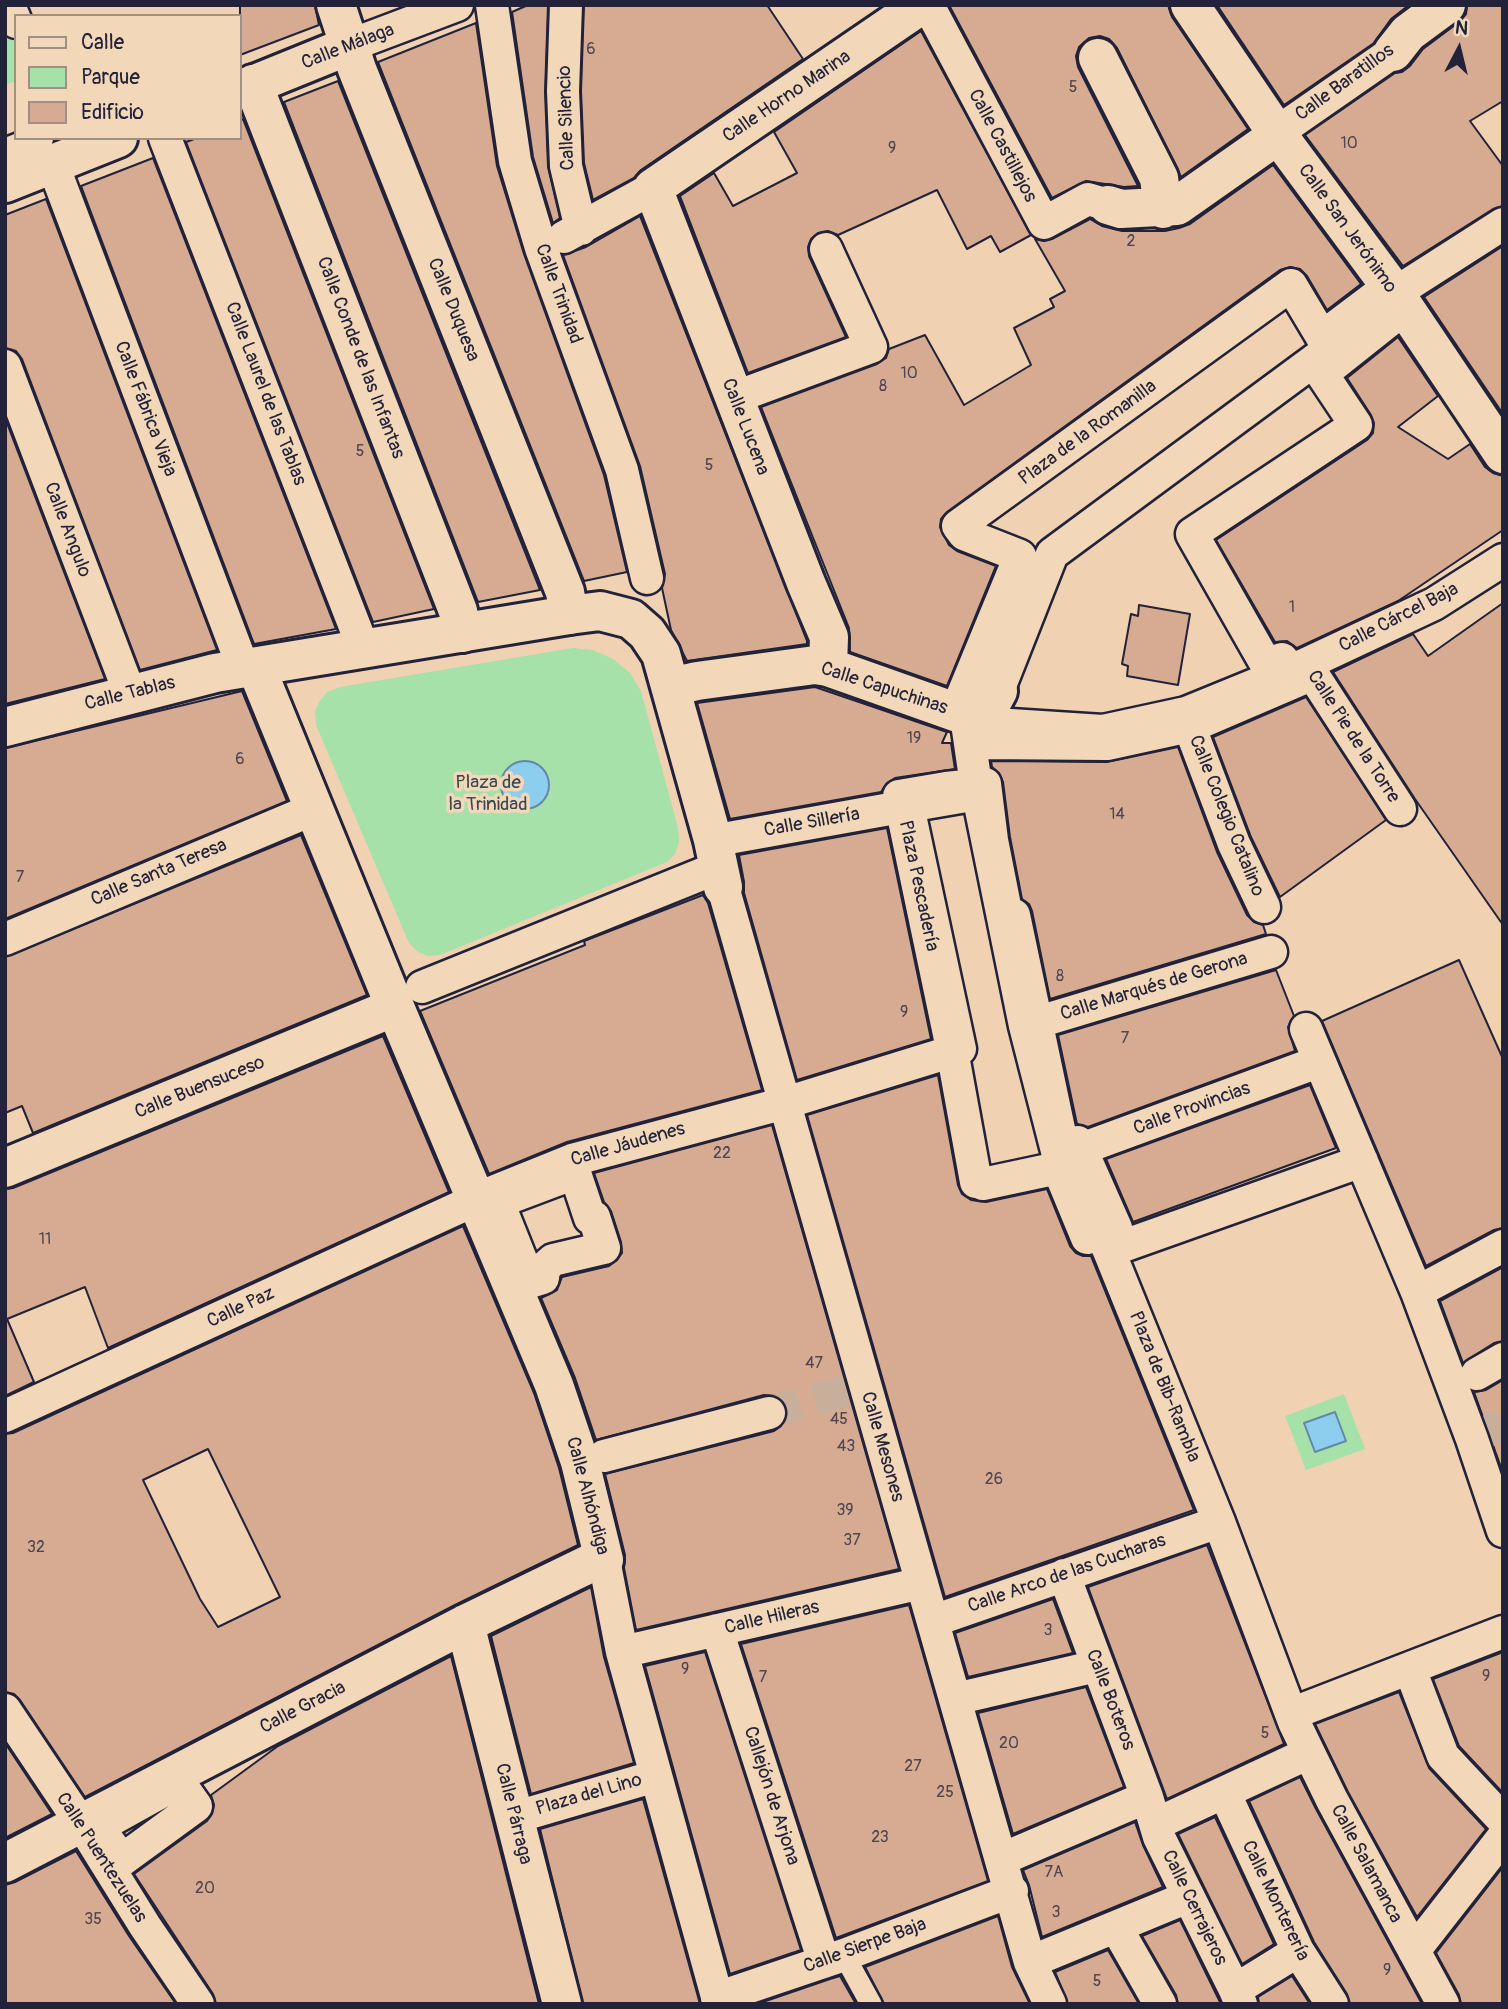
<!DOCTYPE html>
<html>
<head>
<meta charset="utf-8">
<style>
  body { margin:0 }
  #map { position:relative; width:1508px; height:2009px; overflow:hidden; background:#f0d2b3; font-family:Pangolin,sans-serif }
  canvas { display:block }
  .frame { position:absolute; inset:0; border:7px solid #22223b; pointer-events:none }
  .legend { position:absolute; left:14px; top:14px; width:228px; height:126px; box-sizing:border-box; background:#f2d8b9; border:2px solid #9f8f87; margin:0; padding:9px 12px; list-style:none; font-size:21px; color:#22223b }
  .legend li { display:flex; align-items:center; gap:14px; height:35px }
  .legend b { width:35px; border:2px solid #9f8f87 }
  .north { position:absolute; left:1424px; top:14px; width:70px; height:70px; -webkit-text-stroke:5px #f2d8b9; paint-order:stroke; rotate:7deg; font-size:19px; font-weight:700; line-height:28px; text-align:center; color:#22223b }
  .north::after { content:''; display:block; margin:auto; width:24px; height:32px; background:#22223b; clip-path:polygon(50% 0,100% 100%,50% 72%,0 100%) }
</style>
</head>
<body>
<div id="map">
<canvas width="1508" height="2009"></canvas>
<div class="frame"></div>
<ul class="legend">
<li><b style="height:9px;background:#f2d8b9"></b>Calle</li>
<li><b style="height:19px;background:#a5e1a8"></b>Parque</li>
<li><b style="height:19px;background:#d6ab91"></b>Edificio</li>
</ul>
<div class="north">N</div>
</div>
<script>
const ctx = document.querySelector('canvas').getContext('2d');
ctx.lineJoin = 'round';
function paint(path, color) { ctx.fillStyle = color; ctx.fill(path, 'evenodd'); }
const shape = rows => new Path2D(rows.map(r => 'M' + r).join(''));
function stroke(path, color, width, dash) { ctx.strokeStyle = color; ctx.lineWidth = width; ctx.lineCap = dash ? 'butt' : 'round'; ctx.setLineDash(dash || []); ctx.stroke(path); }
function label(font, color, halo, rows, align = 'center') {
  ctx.font = font + ' Pangolin,sans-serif'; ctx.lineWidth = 7; ctx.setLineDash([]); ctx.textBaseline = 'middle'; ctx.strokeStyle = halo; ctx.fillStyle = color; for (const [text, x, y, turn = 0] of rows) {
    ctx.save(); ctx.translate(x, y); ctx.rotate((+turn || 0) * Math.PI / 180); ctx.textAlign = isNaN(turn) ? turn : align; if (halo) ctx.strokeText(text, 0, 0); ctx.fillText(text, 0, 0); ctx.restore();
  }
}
const green = shape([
  [5,20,16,47,16,81,5,85],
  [573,648,593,650,613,659,630,673,641,691,678,828,679,842,675,854,667,862,440,955,428,956,418,952,409,943,316,725,315,712,319,702,327,692,340,687],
  [1344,1394,1365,1449,1306,1470,1285,1416]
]);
const water = shape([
  '501 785a24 24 0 1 1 48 0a24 24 0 1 1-48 0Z',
  [1335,1412,1346,1441,1315,1452,1304,1423,1335,1412]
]);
const building = shape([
  [240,5,315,5,319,25,240,55,240,5],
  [528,5,548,5,545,92,548,167,560,218,553,223,533,157,512,12,528,5],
  [584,5,767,5,803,59,641,170,634,178,593,200,584,163,581,91,584,5],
  [949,5,1168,5,1172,17,1248,129,1181,177,1117,48,1109,39,1100,36,1089,38,1079,47,1076,56,1078,67,1138,186,1124,187,1086,181,1052,198,949,5],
  [1217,5,1409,5,1391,19,1374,43,1284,105,1217,5],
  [1467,5,1503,5,1503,101,1470,121,1503,166,1503,206,1493,209,1403,266,1305,135,1395,73,1402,72,1410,66,1423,49,1459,22,1466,14,1467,5],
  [476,23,497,166,524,254,604,475,627,572,584,581,378,62,476,23],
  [921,31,1031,235,1000,252,991,236,967,249,937,190,838,235,828,231,818,233,811,239,808,247,809,256,846,337,748,373,680,196,714,173,733,206,797,173,774,132,921,31],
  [338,81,540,590,478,602,284,102,338,81],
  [243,119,434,609,373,622,186,142,197,138,240,138,240,121,243,119],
  [153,158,336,629,254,644,81,186,153,158],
  [1273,165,1361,284,1327,310,1307,276,1300,269,1290,267,1280,270,947,512,941,519,940,527,949,545,957,551,996,566,947,686,850,652,849,628,761,407,877,364,886,358,889,349,925,335,964,405,1031,365,1014,328,1054,307,1050,299,1065,291,1035,239,1044,241,1052,239,1090,219,1102,226,1122,231,1165,231,1179,228,1190,224,1273,165],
  [46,199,217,650,140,670,22,359,16,351,5,348,5,215,46,199],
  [640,216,807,641,807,644,687,661,671,630,662,588,665,574,640,466,563,255,586,247,640,216],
  [1503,246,1503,414,1424,297,1503,246],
  [1398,337,1438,396,1398,427,1448,459,1470,444,1485,467,1493,473,1503,476,1503,530,1398,601,1297,648,1287,641,1275,642,1216,540,1367,440,1373,433,1374,423,1371,415,1347,378,1398,337],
  [5,418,105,679,5,704,5,418],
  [1503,603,1503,925,1415,799,1333,672,1413,634,1428,656,1503,603],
  [1139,605,1190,614,1178,685,1127,676,1128,666,1122,664,1131,614,1138,616,1139,605],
  [815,687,947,732,942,743,951,743,955,769,895,778,887,783,881,792,730,819,697,703,815,687],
  [242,691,287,801,5,919,5,748,242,691],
  [1306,697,1386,820,1280,897,1251,837,1213,737,1306,697],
  [1178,747,1217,852,1247,915,1254,922,1263,925,1266,934,1050,999,1032,911,1029,904,1022,899,1010,837,1003,782,999,773,992,767,991,761,1107,762,1178,747],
  [887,828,931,1039,797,1080,744,893,744,882,739,855,887,828],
  [301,835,367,995,33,1133,22,1106,5,1113,5,957,301,835],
  [703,895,708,903,762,1090,567,1142,489,1174,420,1011,585,945,584,941,703,895],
  [1459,960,1503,1059,1503,1228,1494,1230,1426,1266,1322,1021,1459,960],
  [1276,970,1294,1016,1288,1027,1295,1051,1088,1127,1077,1124,1058,1035,1276,970],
  [383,1036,449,1192,108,1348,85,1287,7,1319,34,1382,5,1396,5,1189,13,1188,383,1036],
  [938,1075,958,1185,962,1194,971,1200,986,1202,1047,1189,1070,1246,1076,1253,1083,1256,1091,1256,1194,1510,945,1597,807,1115,938,1075],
  [1310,1085,1336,1148,1133,1222,1106,1159,1310,1085],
  [772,1125,899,1569,636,1630,624,1568,625,1555,605,1474,774,1431,781,1426,786,1419,787,1408,782,1400,775,1396,764,1395,596,1440,575,1378,541,1298,557,1290,562,1277,609,1266,617,1260,622,1253,621,1242,611,1211,604,1202,594,1173,772,1125],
  [463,1226,534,1393,559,1468,578,1545,455,1605,85,1797,20,1700,14,1694,5,1692,5,1434,13,1433,463,1226],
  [208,1449,280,1597,218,1627,200,1599,143,1480,208,1449],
  [1503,1267,1503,1341,1494,1343,1463,1363,1440,1301,1503,1267],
  [1503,1380,1503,1473,1474,1392,1486,1390,1503,1380],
  [1207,1545,1284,1744,1167,1799,1088,1587,1207,1545],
  [591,1587,604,1657,634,1763,531,1794,491,1636,591,1587],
  [1053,1599,1073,1653,968,1677,955,1633,1053,1599],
  [909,1605,988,1881,836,1938,741,1644,909,1605],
  [705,1652,801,1950,730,1974,645,1666,705,1652],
  [1503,1652,1503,1793,1459,1746,1433,1679,1503,1652],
  [451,1656,539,2004,216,2004,213,1994,134,1874,207,1821,212,1814,214,1805,211,1795,278,1746,451,1656],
  [1086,1687,1124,1787,1013,1834,978,1713,1086,1687],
  [1399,1692,1429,1768,1486,1829,1417,1917,1348,1792,1315,1724,1399,1692],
  [5,1743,52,1814,5,1838,5,1743],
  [1300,1777,1316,1809,1422,2004,1350,2004,1347,1994,1314,1942,1249,1801,1300,1777],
  [643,1799,700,2004,583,2004,540,1829,643,1799],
  [1215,1817,1274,1944,1242,1964,1178,1834,1215,1817],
  [1135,1822,1143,1845,1163,1887,1042,1937,1029,1885,1023,1870,1135,1822],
  [76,1851,129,1936,176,2004,5,2004,5,1885,15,1882,76,1851],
  [1503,1867,1503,2004,1461,2004,1459,1995,1436,1953,1503,1867],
  [998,1916,1012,1967,1030,2004,884,2004,865,1967,998,1916],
  [1180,1920,1218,1998,1221,2004,1178,2004,1176,1995,1142,1936,1180,1920],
  [1108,1950,1139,2004,1068,2004,1055,1972,1108,1950],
  [840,1976,856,2004,757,2004,830,1979,840,1976],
  [1292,1976,1310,2004,1259,2004,1258,1997,1292,1976]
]);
const pedestrianTunnel = shape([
  [769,1413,846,1391],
  [1479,1436,1503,1423]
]);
const service = shape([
  [844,1955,871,2004]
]);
const pedestrian = shape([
  [9,5,16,22],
  [492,5,515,161,541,248,622,470,647,578],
  [566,5,563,91,566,166,581,229],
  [928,5,1044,223,1088,199,1108,205],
  [351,45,457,5],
  [1278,135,1285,127,1393,52],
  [165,138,364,650],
  [5,155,30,145,37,138],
  [53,165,238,654],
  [564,237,653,188],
  [1291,285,1322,337,1383,291,1395,316,1322,374,1356,425,1192,534,1266,664,1282,659,1299,680,1194,725,1107,744,981,743,963,694,1020,556,964,534,958,526,1291,285],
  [1403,288,1503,224],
  [5,366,130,694],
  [733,398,871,347,826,249],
  [1306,664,1400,809],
  [998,691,1052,554,1335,345],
  [1189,725,1234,844,1264,907],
  [985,784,992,840,1006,911,1014,915,1063,1148,1078,1142,1116,1228,1087,1238,1058,1168,983,1184,981,1180,976,1182,950,1039,899,796,946,788,985,784],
  [723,839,901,807],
  [723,887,1030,1962,1050,2004],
  [5,939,314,809],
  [422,987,702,874],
  [1025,1026,1271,952],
  [1306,1029,1417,1292,1472,1439,1503,1531],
  [1067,1159,1081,1149,1318,1062],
  [575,1173,590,1218,594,1217,604,1248,553,1260,544,1268,543,1278,530,1282,498,1202,575,1173],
  [1109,1251,1362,1161],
  [1417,1292,1503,1246],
  [1477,1374,1503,1359],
  [5,1416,495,1191,572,1160,785,1103,960,1049,908,806,978,794],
  [604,1456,769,1413],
  [604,1560,622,1652,719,2004],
  [1064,1575,1147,1797,1159,1837,1235,1990],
  [933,1621,1219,1522],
  [717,1630,824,1962],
  [622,1652,922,1583],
  [1410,1669,1443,1756,1503,1820],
  [955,1699,1097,1666],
  [5,1710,86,1831,145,1926,198,2004],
  [1291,1714,1503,1632],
  [179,1782,196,1806,122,1860,98,1827,179,1782],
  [1225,1794,1298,1951,1332,2004],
  [523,1815,656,1776],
  [1156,1824,1309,1753],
  [1002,1859,1147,1797],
  [1116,1927,1160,2004],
  [1414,1951,1503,1837],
  [1030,1962,1188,1897],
  [717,1998,844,1955,1012,1891],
  [1241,2004,1235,1990,1298,1951],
  [1443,2004,1332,1800,1309,1753,1294,1722,1219,1522,1109,1251,1072,1165,1057,1151,1025,1026,976,785,968,730,972,715,995,724,1103,731,1186,713,1306,664,1434,604,1503,560]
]);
const minor = shape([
  [1393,52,1408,33,1446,5],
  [1098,58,1159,178,1163,209],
  [253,84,458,611,462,633],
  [1108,205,1121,209,1177,206,1278,135],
  [569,615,600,611,631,619,647,633,661,654,713,840,723,887],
  [828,667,829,637,806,583,653,188,921,5],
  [671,687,697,681,815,665,828,667,958,713,972,715,981,713,991,704,998,691]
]);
const tertiary = shape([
  [240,90,351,45],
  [5,183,118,138],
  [5,727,215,673,569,615,565,592,357,69,336,5],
  [5,1168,395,1007],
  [465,1624,562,2004],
  [5,1863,465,1624,593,1562,604,1560,580,1462,554,1385,395,1007,256,667]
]);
const secondary = shape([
  [1190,5,1278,135,1395,293,1503,454]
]);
const numberNames = [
  ["6",591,50],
  ["5",1073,88],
  ["10",1349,144],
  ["9",892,149],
  ["2",1131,242],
  ["10",909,374],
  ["8",883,387],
  ["5",360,452],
  ["5",709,466],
  ["1",1292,608],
  ["19",914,739],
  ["6",240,760],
  ["14",1117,815],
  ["7",20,878],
  ["8",1060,977],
  ["9",904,1013],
  ["7",1125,1039],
  ["22",722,1154],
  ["11",45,1240],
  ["47",814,1364],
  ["45",839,1420],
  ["43",846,1447],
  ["26",994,1480],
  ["39",845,1511],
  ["37",852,1541],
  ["32",36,1548],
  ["3",1048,1631],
  ["9",685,1670],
  ["9",1486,1677],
  ["7",763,1678],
  ["5",1265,1734],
  ["20",1009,1744],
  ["27",913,1767],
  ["25",945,1793],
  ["23",880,1838],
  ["7A",1054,1873],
  ["20",205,1889],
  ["3",1056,1913],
  ["35",93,1920],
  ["9",1387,1971],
  ["5",1097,1982]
];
const streetNames = [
  ["Calle Málaga",348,47,-21],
  ["Calle Baratillos",1345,83,-36],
  ["Calle Horno Marina",787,97,-34],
  ["Calle Silencio",567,118,-92],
  ["Calle Castillejos",1002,146,62],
  ["Calle San Jerónimo",1347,229,54],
  ["Calle Trinidad",558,294,70],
  ["Calle Duquesa",453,310,68],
  ["Calle Conde de las Infantas",360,358,69],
  ["Calle Laurel de las Tablas",265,394,69],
  ["Calle Fábrica Vieja",145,409,69],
  ["Calle Lucena",745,427,69],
  ["Plaza de la Romanilla",1088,433,-36],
  ["Calle Angulo",67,530,69],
  ["Calle Cárcel Baja",1399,618,-27],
  ["Calle Capuchinas",884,689,18],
  ["Calle Tablas",130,694,-14],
  ["Calle Pie de la Torre",1353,737,57],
  ["Calle Colegio Catalino",1226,816,68],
  ["Calle Sillería",812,823,-10],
  ["Calle Santa Teresa",159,873,-23],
  ["Plaza Pescadería",918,886,78],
  ["Calle Marqués de Gerona",1154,987,-17],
  ["Calle Buensuceso",200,1088,-22],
  ["Calle Provincias",1192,1109,-20],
  ["Calle Jáudenes",628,1145,-16],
  ["Calle Paz",241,1308,-25],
  ["Plaza de Bib-Rambla",1164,1387,68],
  ["Calle Mesones",882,1447,74],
  ["Calle Alhóndiga",587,1496,75],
  ["Calle Arco de las Cucharas",1067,1574,-19],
  ["Calle Hileras",772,1618,-13],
  ["Calle Boteros",1110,1700,69],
  ["Calle Gracia",303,1708,-27],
  ["Plaza del Lino",589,1795,-16],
  ["Callejón de Arjona",771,1796,72],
  ["Calle Párraga",513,1814,76],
  ["Calle Puentezuelas",101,1858,57],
  ["Calle Salamanca",1366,1864,62],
  ["Calle Monterería",1275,1901,64],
  ["Calle Cerrajeros",1194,1908,64],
  ["Calle Sierpe Baja",865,1946,-20]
];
const parkNames = [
  ["Plaza de",488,783],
  ["la Trinidad",488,805]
];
paint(green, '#a5e1a8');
paint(water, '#8dcdee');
stroke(water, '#6289a6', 2);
paint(building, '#d6ab91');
stroke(building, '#22223b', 2);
stroke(pedestrianTunnel, '#c7af9b', 32, [32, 16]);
stroke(service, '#22223b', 26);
stroke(pedestrian, '#22223b', 37);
stroke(minor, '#22223b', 44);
stroke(tertiary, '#22223b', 44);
stroke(secondary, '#22223b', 44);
stroke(service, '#f2d8b9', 21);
stroke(pedestrian, '#f2d8b9', 32);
stroke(minor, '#f2d8b9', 38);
stroke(tertiary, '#f2d8b9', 38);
stroke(secondary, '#f2d8b9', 38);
label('16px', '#4f4450', null, numberNames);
label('19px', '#22223b', '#f2d8b9', streetNames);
label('19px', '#3c4851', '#f2d8b9', parkNames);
</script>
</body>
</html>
